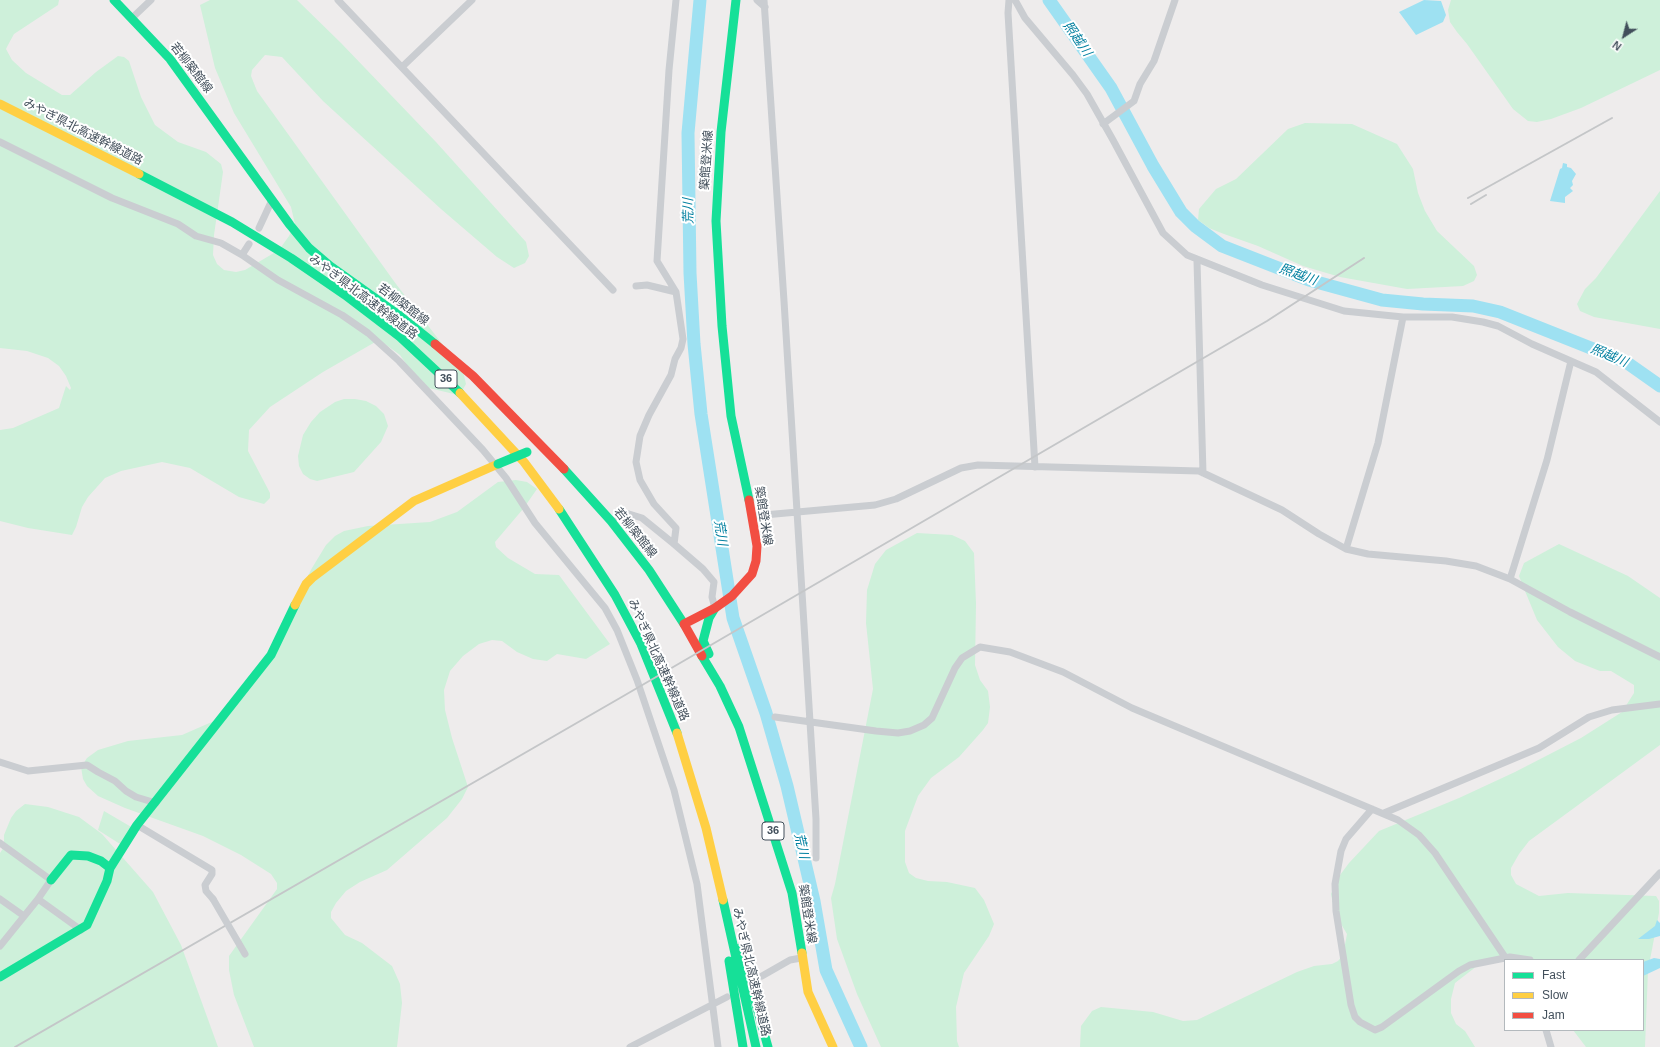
<!DOCTYPE html>
<html>
<head>
<meta charset="utf-8">
<style>
  body { margin:0 }
  #map { position:relative; width:1660px; height:1047px; overflow:hidden; background:#eeecec; font-family:Arial,sans-serif }
  canvas { display:block }
  .legend { position:absolute; left:1504px; top:959px; width:140px; height:72px; box-sizing:border-box; background:#fff; border:1px solid #b3b9bd; margin:0; padding:5px 7px; list-style:none; font-size:12px; color:#424f5b }
  .legend li { display:flex; align-items:center; gap:8px; height:20px }
  .legend b { width:20px; border:1px solid #b3b9bd }
  .north { position:absolute; left:1604px; top:16px; width:40px; height:40px; -webkit-text-stroke:3px #fff; paint-order:stroke; rotate:216deg; font-size:11px; font-weight:700; line-height:16px; text-align:center; color:#424f5b }
  .north::after { content:''; display:block; margin:auto; width:14px; height:18px; background:#424f5b; clip-path:polygon(50% 0,100% 100%,50% 72%,0 100%) }
</style>
</head>
<body>
<div id="map">
<canvas width="1660" height="1047"></canvas>
<ul class="legend">
<li><b style="height:5px;background:#16e098"></b>Fast</li>
<li><b style="height:5px;background:#ffcf43"></b>Slow</li>
<li><b style="height:5px;background:#f24e42"></b>Jam</li>
</ul>
<div class="north">N</div>
</div>
<script>
const ctx = document.querySelector('canvas').getContext('2d');
ctx.lineJoin = 'round';
function paint(path, color) { ctx.fillStyle = color; ctx.fill(path, 'evenodd'); }
const shape = rows => new Path2D(rows.map(r => 'M' + r).join(''));
function stroke(path, color, width, dash) { ctx.strokeStyle = color; ctx.lineWidth = width; ctx.lineCap = dash ? 'butt' : 'round'; ctx.setLineDash(dash || []); ctx.stroke(path); }
function label(font, color, halo, rows, align = 'center') {
  ctx.font = font + ' Arial,"Noto Sans JP",sans-serif'; ctx.lineWidth = 4; ctx.setLineDash([]); ctx.textBaseline = 'middle'; ctx.strokeStyle = halo; ctx.fillStyle = color; for (const [text, x, y, turn = 0] of rows) {
    ctx.save(); ctx.translate(x, y); ctx.rotate((+turn || 0) * Math.PI / 180); ctx.textAlign = isNaN(turn) ? turn : align; if (halo) ctx.strokeText(text, 0, 0); ctx.fillText(text, 0, 0); ctx.restore();
  }
}
const green = shape([
  [0,0,59,0,58,5,14,34,8,45,6,49,12,60,26,73,62,95,70,95,96,72,118,56,124,57,129,61,141,97,155,125,178,142,206,152,221,164,223,172,214,235,213,255,217,264,224,270,236,272,245,270,279,250,289,236,295,224,291,207,234,113,215,68,200,5,210,0,297,0,341,43,436,142,526,242,529,256,525,263,514,268,497,257,441,209,323,101,282,57,265,55,252,70,251,76,257,91,396,284,463,371,466,384,462,391,458,395,429,388,407,365,400,355,385,344,377,341,323,372,270,407,249,430,248,451,270,493,270,498,264,504,239,497,190,468,162,462,121,471,105,478,88,497,82,507,76,527,72,535,28,528,0,521,0,430,13,428,59,408,66,386,70,390,71,388,66,376,59,366,48,358,27,351,0,348],
  [1451,0,1660,0,1660,70,1581,108,1551,119,1537,122,1528,121,1513,109,1467,44,1457,32,1450,22,1448,10],
  [1305,123,1352,124,1397,144,1413,169,1418,193,1425,211,1437,231,1474,266,1477,275,1474,281,1463,286,1407,289,1340,277,1303,266,1258,246,1224,234,1209,228,1198,220,1199,209,1216,189,1236,179,1288,129],
  [1660,191,1660,329,1594,317,1580,311,1577,304,1585,289,1596,278],
  [344,399,355,399,366,401,376,406,384,414,388,426,381,442,354,472,317,481,310,479,303,474,299,466,298,456,303,435,311,422,320,412,335,402],
  [516,480,527,482,537,489,523,509,495,542,496,547,508,558,535,574,559,575,610,644,586,659,557,654,547,661,533,659,517,652,502,641,492,640,479,644,463,656,450,671,444,690,445,710,452,738,468,787,462,799,447,818,387,870,360,882,346,891,336,903,331,912,331,918,345,935,362,943,392,966,400,984,402,1003,397,1047,254,1047,234,995,229,970,229,956,277,889,277,883,271,874,241,855,203,836,125,808,98,796,87,786,83,779,81,767,87,758,98,750,128,741,182,735,214,721,254,679,312,568,326,545,335,536,344,531,368,526,430,522,457,512,498,482],
  [917,533,952,535,965,541,974,553,976,604,975,665,980,680,988,691,990,707,988,723,983,730,959,757,931,778,918,796,905,831,905,862,909,873,916,878,928,881,947,882,975,888,984,900,994,924,989,936,964,973,956,1007,957,1041,959,1047,881,1047,857,994,837,939,831,898,835,884,873,689,866,623,867,590,875,564,886,550],
  [1559,544,1628,576,1660,598,1660,745,1529,841,1519,854,1511,868,1511,875,1516,884,1539,896,1568,893,1656,896,1659,901,1659,913,1648,970,1645,1047,1586,1047,1573,1030,1643,1030,1643,960,1505,960,1477,966,1455,983,1451,999,1451,1013,1456,1024,1465,1031,1475,1047,1080,1047,1081,1026,1092,1011,1101,1007,1153,1012,1183,1021,1197,1020,1297,972,1314,966,1332,964,1338,961,1343,955,1347,934,1335,914,1331,894,1340,875,1349,863,1379,831,1459,798,1515,772,1581,738,1622,712,1634,693,1634,685,1611,671,1600,671,1575,661,1558,647,1537,620,1525,591,1519,576,1524,563],
  [25,804,48,807,79,817,102,834,153,892,181,945,218,1047,0,1047,0,853,4,847,4,835,11,818,16,811],
  [104,811,133,828,120,844,98,830]
]);
const water = shape([
  [1424,0,1441,1,1446,15,1443,22,1416,35,1399,12],
  [1563,163,1567,164,1567,167,1571,168,1576,174,1572,181,1573,185,1570,188,1573,191,1565,197,1565,203,1550,201,1560,169,1562,168],
  [1657,920,1660,923,1660,936,1649,939,1638,939,1655,926],
  [1654,958,1660,959,1660,968,1643,976,1643,962]
]);
const river = shape([
  [700,0,688,133,690,273,694,344,701,414,733,618,766,713,787,786,814,901,826,970,861,1047],
  [1049,0,1111,88,1153,166,1181,212,1195,226,1222,246,1309,280,1382,300,1423,304,1473,306,1500,312,1626,362,1660,386]
]);
const street = shape([
  [338,0,613,290],
  [757,0,765,7],
  [764,0,784,301,816,819,816,858],
  [1009,0,1008,13,1035,467],
  [1015,0,1025,18,1073,75,1087,94,1113,140,1163,233,1187,255,1262,285,1344,311,1403,317,1452,317,1483,322,1498,326,1532,344,1596,372,1660,422],
  [132,18,151,0],
  [402,67,472,0],
  [1103,124,1134,101,1140,84,1154,61,1175,0],
  [0,142,112,198,178,224,196,236,221,243,242,255,278,280,342,315,368,333,399,361,483,450,506,478,535,523,605,608,617,630,637,680,674,790,697,884,718,1047],
  [259,228,272,200],
  [242,255,249,244],
  [1197,261,1203,473],
  [636,286,647,285,676,292,657,261,669,70,676,0],
  [753,516,875,505,896,499,961,468,978,465,1199,471,1282,510,1319,534,1346,549,1368,554,1446,561,1476,566,1510,579,1570,612,1660,657],
  [611,521,624,513,629,514,642,518,674,544,703,569,714,582,712,597,715,608],
  [674,544,676,528,654,504,640,480,636,462,640,436,649,415,671,375,675,359,681,348,683,339,676,292],
  [1346,549,1378,443,1403,317],
  [1510,579,1547,460,1571,361],
  [775,717,876,731,898,733,910,731,924,725,932,718,955,668,962,658,980,647,1010,652,1063,672,1132,708,1398,820,1419,835,1435,853,1507,960],
  [0,762,28,771,87,765,98,772,115,781,126,791,136,797,156,803],
  [1372,809,1346,839,1341,851,1335,884,1336,911,1351,1005,1355,1017,1360,1022,1375,1030,1382,1027,1459,971,1470,965,1510,957,1530,960],
  [1384,813,1539,748,1589,717,1612,710,1660,704],
  [137,825,212,870,212,874,205,885,206,891,213,899],
  [0,843,51,880,38,899,0,946],
  [0,899,24,916],
  [38,899,81,930],
  [1579,960,1660,873],
  [762,976,790,960,801,958],
  [1546,1030,1551,1047],
  [630,1047,727,997]
]);
const fast = shape([
  [114,0,170,59,290,225,309,248,330,266,400,316,435,344],
  [736,0,721,132,716,221,722,326,731,416,749,500],
  [139,174,232,222,291,258,345,295,400,337,460,393],
  [564,469,611,521,649,570,684,624],
  [559,509,615,595,641,644,677,733],
  [709,654,703,641,709,618,715,608],
  [702,656,720,686,739,727,792,893,802,953],
  [51,880,71,855,88,856,101,861,110,868],
  [723,900,756,1047],
  [740,948,768,1047],
  [729,961,743,1047],
  [0,977,87,925,107,881,110,868,137,825,271,655,295,605]
]);
const slow = shape([
  [0,104,139,174],
  [460,393,524,462,559,509],
  [295,605,306,584,312,578,414,501,498,464],
  [677,733,706,828,723,900],
  [802,953,808,992,833,1047]
]);
const jam = shape([
  [435,344,473,376,564,469],
  [702,656,684,624,715,608,732,596,752,574,756,561,757,546,749,500]
]);
const rail = shape([
  [1468,198,1612,118],
  [1471,204,1486,195],
  [15,1047,620,698,1267,321,1364,258]
]);
const streetBridge = shape([
  [213,899,245,954]
]);
const fastBridge = shape([
  [498,464,527,452]
]);
const shields = [
  [446,379,22],
  [773,831,22]
];
const shieldNames = [
  ["36",446,379],
  ["36",773,831]
];
const streetNames = [
  ["若柳築館線",191,68,52],
  ["みやぎ県北高速幹線道路",83,132,27],
  ["築館登米線",707,160,-86],
  ["みやぎ県北高速幹線道路",363,297,37],
  ["若柳築館線",403,305,37],
  ["築館登米線",763,516,81],
  ["若柳築館線",635,533,51],
  ["みやぎ県北高速幹線道路",658,660,66],
  ["築館登米線",807,914,81],
  ["みやぎ県北高速幹線道路",751,972,77]
];
const waterNames = [
  ["照越川",1077,39,55],
  ["荒川",689,211,-91],
  ["照越川",1298,275,20],
  ["照越川",1609,356,23],
  ["荒川",720,533,81],
  ["荒川",801,846,77]
];
paint(green, '#cef0da');
paint(water, '#9ee1f2');
stroke(river, '#9ee1f2', 13);
stroke(street, '#cacdd1', 7);
stroke(fast, '#16e098', 9);
stroke(slow, '#ffcf43', 9);
stroke(jam, '#f24e42', 9);
stroke(rail, '#c4c6c8', 2);
stroke(streetBridge, '#cacdd1', 7);
stroke(fastBridge, '#16e098', 9);
for (const [x, y, w] of shields) { const box = new Path2D(); box.roundRect(x - w / 2, y - 9, w, 18, 3); ctx.fillStyle = '#fff'; ctx.fill(box); stroke(box, '#424f5b', 1); }
label('bold 11px', '#424f5b', null, shieldNames);
label('12px', '#424f5b', '#fff', streetNames);
label('italic 13px', '#0280a0', '#fff', waterNames);
</script>
</body>
</html>
